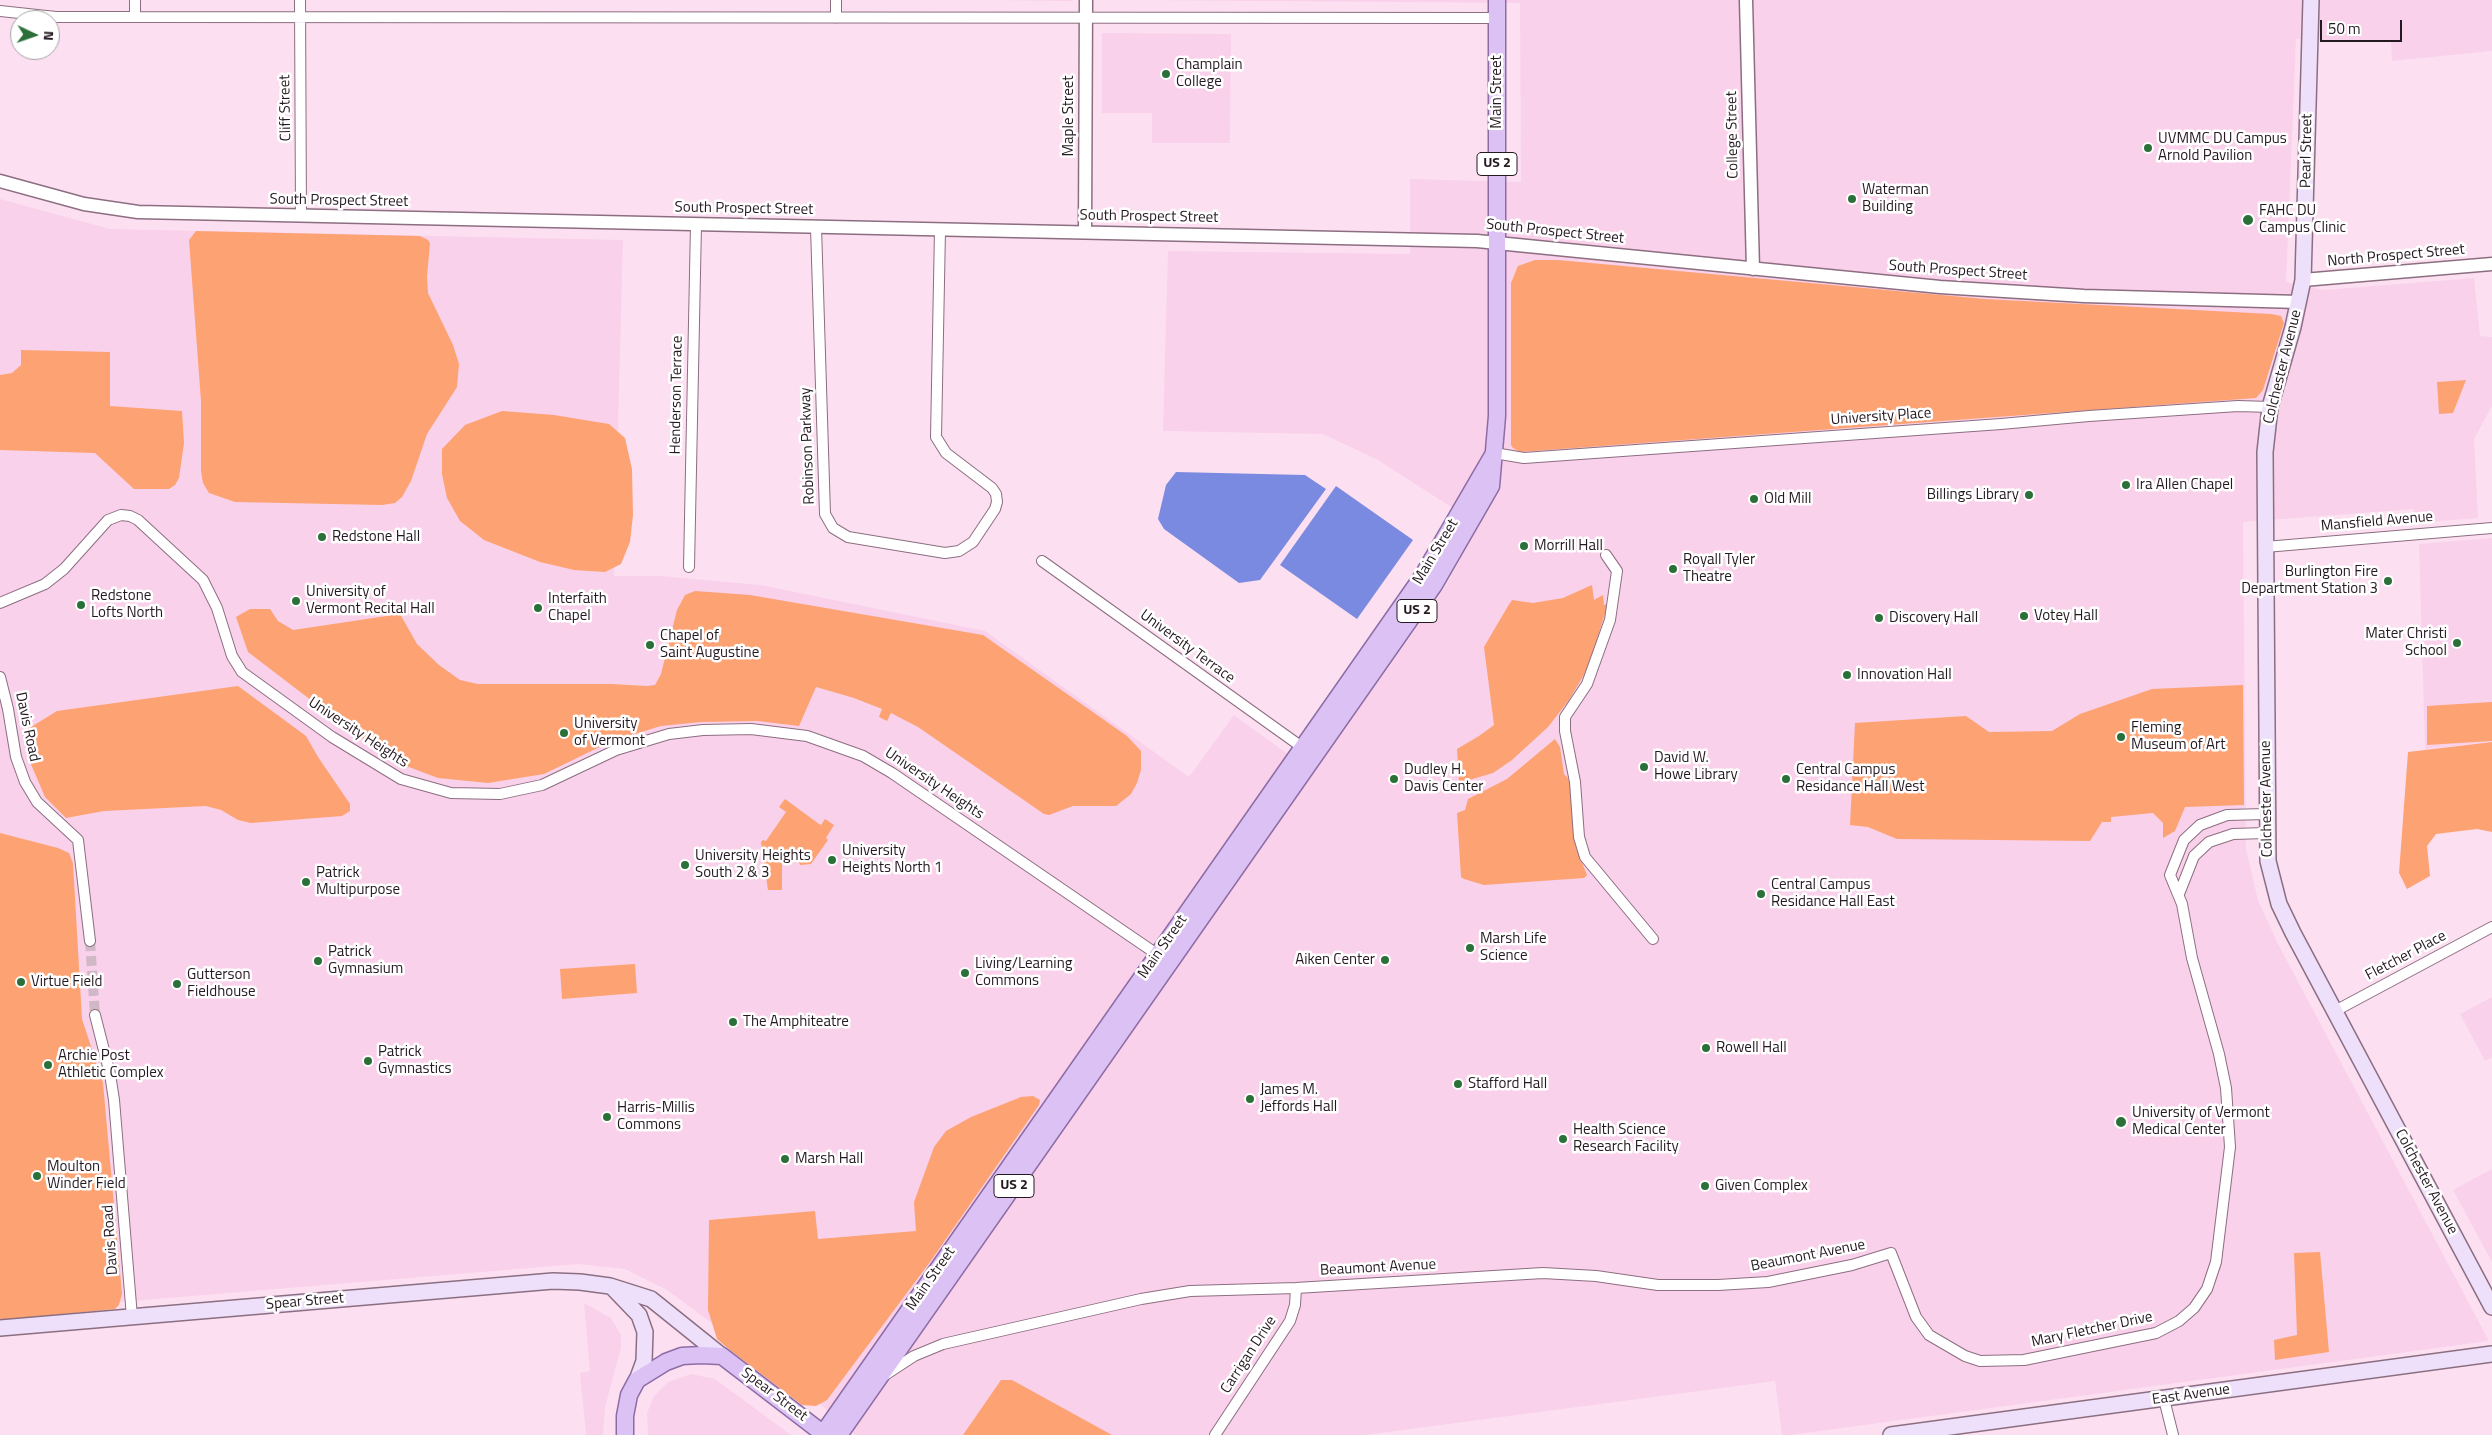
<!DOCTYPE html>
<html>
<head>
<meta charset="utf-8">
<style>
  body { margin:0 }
  #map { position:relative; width:2492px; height:1435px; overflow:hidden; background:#fce0f1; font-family:"Titillium Web",sans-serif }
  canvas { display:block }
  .north { position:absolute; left:10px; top:10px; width:50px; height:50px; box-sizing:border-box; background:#fff; border:1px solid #a8a3a6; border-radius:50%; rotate:93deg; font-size:14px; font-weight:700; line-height:20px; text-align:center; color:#251921 }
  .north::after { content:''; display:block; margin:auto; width:18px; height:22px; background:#2b6f39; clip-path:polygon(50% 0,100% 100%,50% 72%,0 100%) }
  .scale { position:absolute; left:2320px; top:20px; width:82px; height:22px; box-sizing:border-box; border:2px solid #251921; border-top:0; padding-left:6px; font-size:15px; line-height:18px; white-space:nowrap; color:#251921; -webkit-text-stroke:4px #fff; paint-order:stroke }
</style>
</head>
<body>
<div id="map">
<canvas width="2492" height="1435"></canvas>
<div class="north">N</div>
<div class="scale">50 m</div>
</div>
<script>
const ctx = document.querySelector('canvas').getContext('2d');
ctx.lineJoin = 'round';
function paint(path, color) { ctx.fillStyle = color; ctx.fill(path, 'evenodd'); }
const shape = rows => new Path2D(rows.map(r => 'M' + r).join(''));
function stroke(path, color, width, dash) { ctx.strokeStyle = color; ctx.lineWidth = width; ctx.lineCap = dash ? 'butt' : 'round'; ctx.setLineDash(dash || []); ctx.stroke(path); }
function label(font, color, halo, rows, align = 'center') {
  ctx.font = font + ' "Titillium Web",sans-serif'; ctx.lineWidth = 5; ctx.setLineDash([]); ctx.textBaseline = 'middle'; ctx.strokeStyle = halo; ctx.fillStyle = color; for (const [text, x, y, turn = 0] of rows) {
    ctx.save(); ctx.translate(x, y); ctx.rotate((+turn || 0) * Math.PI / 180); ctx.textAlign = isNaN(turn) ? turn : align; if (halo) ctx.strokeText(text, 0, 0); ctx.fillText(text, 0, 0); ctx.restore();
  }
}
const built = shape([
  [843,0,1073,0,1073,1,990,0],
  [1143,0,2492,0,2492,51,2392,61,2391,42,2296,39,2286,282,2324,290,2474,278,2480,336,2492,337,2492,406,2474,439,2478,518,2414,523,2414,509,2243,522,2246,849,2258,900,2278,944,2489,1341,1790,1435,1782,1435,1775,1381,1365,1435,855,1435,812,1397,667,1290,625,1269,578,1264,0,1312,0,199,110,229,623,240,614,576,661,576,761,585,985,631,1189,777,1234,715,1314,773,1445,587,1479,525,1378,460,1323,434,1163,431,1168,251,1410,254,1410,179,1521,182,1520,3],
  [1102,33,1231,34,1230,143,1152,143,1152,113,1102,113],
  [2492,538,2492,742,2425,749,2419,544],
  [2492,997,2492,1057,2485,1061,2460,1014],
  [2492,1169,2492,1262,2453,1190],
  [584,1303,611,1318,621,1335,621,1348,605,1407,603,1435,586,1435,580,1373,590,1371],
  [691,1374,715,1379,791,1435,648,1435,647,1413,654,1396,668,1382]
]);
const green = shape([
  [196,231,420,236,428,240,430,243,427,277,428,293,453,345,459,364,457,387,427,434,411,481,402,497,395,503,382,505,235,502,209,493,203,483,201,471,201,401,189,240],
  [1535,260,1558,260,1985,299,2271,314,2281,316,2284,323,2263,390,2256,398,1520,452,1513,448,1511,445,1511,283,1518,266],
  [21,350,110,352,110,406,182,411,184,443,179,478,175,485,169,489,134,489,95,453,0,450,0,375,12,373,21,365],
  [2466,380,2453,413,2439,414,2437,382],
  [502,411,554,415,609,424,625,438,632,469,633,515,630,542,621,564,605,572,574,570,540,562,484,540,460,521,447,498,442,474,442,449,465,425],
  [1592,585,1594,600,1603,595,1604,605,1608,604,1588,668,1569,700,1548,727,1512,760,1493,773,1459,783,1457,749,1479,736,1494,725,1484,647,1508,606,1512,600,1533,603,1563,598],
  [695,591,750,595,983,635,1127,736,1141,751,1141,770,1137,783,1131,794,1116,806,1073,806,1049,815,1044,814,918,727,891,713,887,721,879,717,882,709,854,698,816,687,799,726,757,721,701,722,661,726,612,741,544,774,488,783,438,778,401,764,354,733,248,652,236,617,250,609,270,609,278,621,293,630,400,614,417,644,439,665,460,680,478,684,611,684,647,686,655,685,661,674,677,610,685,595],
  [2243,685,2244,805,2185,807,2175,831,2163,838,2163,823,2153,813,2111,817,2111,822,2102,822,2090,841,1897,839,1868,827,1850,825,1855,723,1966,716,1989,732,2052,731,2080,714,2152,689],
  [238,686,306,736,318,757,350,804,350,811,342,816,251,823,238,820,221,810,206,806,104,811,66,818,45,797,27,755,23,735,26,730,57,711],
  [2492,702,2492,741,2427,745,2427,706],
  [1555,739,1560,747,1564,774,1568,778,1571,791,1576,848,1587,875,1584,878,1484,885,1464,879,1461,877,1457,813,1465,810,1468,799,1507,779],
  [2492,742,2492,832,2477,829,2436,834,2427,846,2430,876,2407,889,2399,873,2408,752],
  [785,799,819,824,821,825,825,819,834,825,826,838,828,840,811,864,800,865,799,862,794,863,794,857,787,857,786,861,782,862,782,890,768,890,761,842,763,840,766,841,786,812,779,807],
  [0,833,58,848,69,853,73,863,82,1019,103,1083,122,1294,119,1305,115,1309,0,1320],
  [635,964,637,993,562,999,560,969],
  [1033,1096,1040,1100,1039,1105,930,1262,827,1400,816,1406,802,1405,731,1351,717,1339,708,1310,709,1220,815,1211,818,1239,916,1231,914,1202,934,1147,946,1131,971,1117,1021,1097],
  [2320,1252,2329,1352,2275,1360,2274,1340,2297,1335,2294,1253],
  [1001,1380,1012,1380,1112,1435,963,1435]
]);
const water = shape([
  [1176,472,1305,475,1326,489,1260,580,1239,583,1164,529,1158,519,1166,485],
  [1336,486,1413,540,1357,619,1280,565]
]);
const minorTunnel = shape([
  [90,941,95,1015]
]);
const minor = shape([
  [300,0,301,216],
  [0,11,56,17,135,17,1497,18],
  [135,17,135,0],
  [836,18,836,0],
  [816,227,825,514,833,528,848,537,945,553,959,551,973,542,995,509,997,502,996,494,992,488,946,453,936,437,940,230],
  [1494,453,1524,458,2001,424,2089,416,2238,406,2270,407],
  [2265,547,2492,528],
  [1606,555,1617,571,1610,620,1587,684,1565,717,1565,731,1575,782,1579,837,1585,857,1653,939],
  [1042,561,1306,750],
  [689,567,696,224],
  [0,603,45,584,64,569,108,520,121,515,130,516,138,520,203,580,217,608,232,656,242,672,332,737,401,779,451,793,500,794,542,785,616,750,669,734,703,730,751,729,807,736,863,756,892,773,1161,957],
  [0,677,8,709,16,757,25,782,37,802,78,840,90,941],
  [2179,894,2194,856,2209,842,2233,834,2266,833],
  [2335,1011,2492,927],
  [95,1015,110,1074,114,1100,132,1317],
  [885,1375,914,1356,943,1344,1141,1299,1190,1291,1296,1288,1543,1273,1596,1276,1658,1285,1718,1285,1768,1282,1852,1265,1891,1253,1916,1317,1929,1335,1965,1356,1980,1361,2024,1360,2156,1333,2179,1321,2194,1308,2207,1289,2216,1262,2230,1147,2226,1088,2219,1054,2192,958,2182,904,2170,875,2184,840,2200,825,2227,815,2266,814],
  [2164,1399,2173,1435],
  [1215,1435,1290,1321,1295,1305,1296,1288]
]);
const tertiary = shape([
  [1746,0,1753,269],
  [0,181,84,204,138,212,1477,241,1940,287,2084,296,2299,302],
  [1085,232,1086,0],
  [2303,280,2492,264]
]);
const secondary = shape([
  [2311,0,2303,280,2293,327,2270,407,2265,452,2268,861,2279,904,2293,933,2492,1307],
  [613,1288,639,1315,645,1332,644,1361,637,1380],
  [0,1328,553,1281,580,1282,610,1286,651,1299,722,1356],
  [1891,1435,2492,1354]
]);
const primary = shape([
  [625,1435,625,1416,629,1395,637,1380,666,1362,682,1356,701,1355,722,1356,825,1435],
  [822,1435,1422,577,1493,455],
  [839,1435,1434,585,1491,486,1497,416,1497,0]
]);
const markers = [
  [1166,74,5,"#2b6f39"],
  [2148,148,5,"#2b6f39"],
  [1852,199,5,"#2b6f39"],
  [2248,220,6,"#2b6f39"],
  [2126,485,5,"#2b6f39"],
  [2029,495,5,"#2b6f39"],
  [1754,499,5,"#2b6f39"],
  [322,537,5,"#2b6f39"],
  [1524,546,5,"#2b6f39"],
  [1673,569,5,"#2b6f39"],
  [2388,581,5,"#2b6f39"],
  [296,601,5,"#2b6f39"],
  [81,605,5,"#2b6f39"],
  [538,608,5,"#2b6f39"],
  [2024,616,5,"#2b6f39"],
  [1879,618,5,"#2b6f39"],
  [2457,643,5,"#2b6f39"],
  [650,645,5,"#2b6f39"],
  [1847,675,5,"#2b6f39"],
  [564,733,5,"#2b6f39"],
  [2121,737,5,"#2b6f39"],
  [1644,767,5,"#2b6f39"],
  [1394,779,5,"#2b6f39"],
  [1786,779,5,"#2b6f39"],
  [832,860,5,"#2b6f39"],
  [685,865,5,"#2b6f39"],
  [306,882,5,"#2b6f39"],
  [1761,894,5,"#2b6f39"],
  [1470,948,5,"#2b6f39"],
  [1385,960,5,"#2b6f39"],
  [318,961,5,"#2b6f39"],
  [965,973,5,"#2b6f39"],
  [21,982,5,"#2b6f39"],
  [177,984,5,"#2b6f39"],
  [733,1022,5,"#2b6f39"],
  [1706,1048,5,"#2b6f39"],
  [368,1061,5,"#2b6f39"],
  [48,1065,5,"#2b6f39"],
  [1458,1084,5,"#2b6f39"],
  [1250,1099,5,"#2b6f39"],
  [607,1117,5,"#2b6f39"],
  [2121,1122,6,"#2b6f39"],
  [1563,1139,5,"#2b6f39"],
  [785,1159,5,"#2b6f39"],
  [37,1176,5,"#2b6f39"],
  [1705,1186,5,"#2b6f39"]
];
const shields = [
  [1497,164,40],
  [1417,611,40],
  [1014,1186,40]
];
const shieldNames = [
  ["US 2",1497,164],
  ["US 2",1417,611],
  ["US 2",1014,1186]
];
const poiNames = [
  ["Champlain",1176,65],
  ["College",1176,82],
  ["UVMMC DU Campus",2158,139],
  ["Arnold Pavilion",2158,156],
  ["Waterman",1862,190],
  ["Building",1862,207],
  ["FAHC DU",2259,211],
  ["Campus Clinic",2259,228],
  ["Ira Allen Chapel",2136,485],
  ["Billings Library",2019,495,"right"],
  ["Old Mill",1764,499],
  ["Redstone Hall",332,537],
  ["Morrill Hall",1534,546],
  ["Royall Tyler",1683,560],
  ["Theatre",1683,577],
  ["Burlington Fire",2378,572,"right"],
  ["Department Station 3",2378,589,"right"],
  ["University of",306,592],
  ["Vermont Recital Hall",306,609],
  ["Redstone",91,596],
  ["Lofts North",91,613],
  ["Interfaith",548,599],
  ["Chapel",548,616],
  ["Votey Hall",2034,616],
  ["Discovery Hall",1889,618],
  ["Mater Christi",2447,634,"right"],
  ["School",2447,651,"right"],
  ["Chapel of",660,636],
  ["Saint Augustine",660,653],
  ["Innovation Hall",1857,675],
  ["University",574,724],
  ["of Vermont",574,741],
  ["Fleming",2131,728],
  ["Museum of Art",2131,745],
  ["David W.",1654,758],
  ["Howe Library",1654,775],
  ["Dudley H.",1404,770],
  ["Davis Center",1404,787],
  ["Central Campus",1796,770],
  ["Residance Hall West",1796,787],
  ["University",842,851],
  ["Heights North 1",842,868],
  ["University Heights",695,856],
  ["South 2 & 3",695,873],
  ["Patrick",316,873],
  ["Multipurpose",316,890],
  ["Central Campus",1771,885],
  ["Residance Hall East",1771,902],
  ["Marsh Life",1480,939],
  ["Science",1480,956],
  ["Patrick",328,952],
  ["Gymnasium",328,969],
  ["Aiken Center",1375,960,"right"],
  ["Living/Learning",975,964],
  ["Commons",975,981],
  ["Gutterson",187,975],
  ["Fieldhouse",187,992],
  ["Virtue Field",31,982],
  ["The Amphiteatre",743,1022],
  ["Rowell Hall",1716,1048],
  ["Patrick",378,1052],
  ["Gymnastics",378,1069],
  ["Archie Post",58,1056],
  ["Athletic Complex",58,1073],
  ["Stafford Hall",1468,1084],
  ["James M.",1260,1090],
  ["Jeffords Hall",1260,1107],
  ["Harris-Millis",617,1108],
  ["Commons",617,1125],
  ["University of Vermont",2132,1113],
  ["Medical Center",2132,1130],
  ["Health Science",1573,1130],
  ["Research Facility",1573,1147],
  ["Marsh Hall",795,1159],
  ["Moulton",47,1167],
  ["Winder Field",47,1184],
  ["Given Complex",1715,1186]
];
const streetNames = [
  ["Main Street",1497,92,-90],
  ["Cliff Street",286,108,-91],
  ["Maple Street",1069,116,-90],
  ["College Street",1733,135,-91],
  ["Pearl Street",2307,151,-89],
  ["South Prospect Street",339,201,1],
  ["South Prospect Street",744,209,1],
  ["South Prospect Street",1149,217,1],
  ["South Prospect Street",1555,232,6],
  ["North Prospect Street",2396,256,-5],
  ["South Prospect Street",1958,271,4],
  ["Colchester Avenue",2283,367,-76],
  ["Henderson Terrace",677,395,-89],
  ["University Place",1881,417,-4],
  ["Robinson Parkway",808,446,-92],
  ["Mansfield Avenue",2377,522,-5],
  ["Main Street",1436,552,-59],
  ["University Terrace",1187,647,36],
  ["Davis Road",27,727,78],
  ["University Heights",358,733,33],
  ["University Heights",934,784,34],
  ["Colchester Avenue",2267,799,-91],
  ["Main Street",1163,947,-55],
  ["Fletcher Place",2406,956,-28],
  ["Colchester Avenue",2426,1182,62],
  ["Davis Road",111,1240,-94],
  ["Beaumont Avenue",1808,1256,-11],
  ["Beaumont Avenue",1378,1268,-3],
  ["Main Street",931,1279,-55],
  ["Spear Street",305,1302,-5],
  ["Mary Fletcher Drive",2092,1330,-12],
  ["Carrigan Drive",1249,1355,-57],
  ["Spear Street",774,1395,37],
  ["East Avenue",2191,1395,-8]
];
paint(built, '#fad1ea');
paint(green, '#fda273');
paint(water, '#7a8ae0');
stroke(minorTunnel, '#d1b8c7', 10, [10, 5]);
stroke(minor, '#8c6e81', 12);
stroke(tertiary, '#8c6e81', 15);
stroke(secondary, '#8c6e81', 18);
stroke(primary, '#8d6ca6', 19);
stroke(minor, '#fff', 10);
stroke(tertiary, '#fff', 12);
stroke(secondary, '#eee0fa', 15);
stroke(primary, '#dcc2f4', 16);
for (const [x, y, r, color] of markers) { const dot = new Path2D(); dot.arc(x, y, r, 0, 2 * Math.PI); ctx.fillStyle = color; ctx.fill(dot); stroke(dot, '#fff', 2); }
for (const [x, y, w] of shields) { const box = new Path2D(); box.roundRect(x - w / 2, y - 11.5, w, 23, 4); ctx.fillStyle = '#fff'; ctx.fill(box); stroke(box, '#251921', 1); }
label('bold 14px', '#251921', null, shieldNames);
label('15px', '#251921', '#fff', poiNames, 'left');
label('15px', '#251921', '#fff', streetNames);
</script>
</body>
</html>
